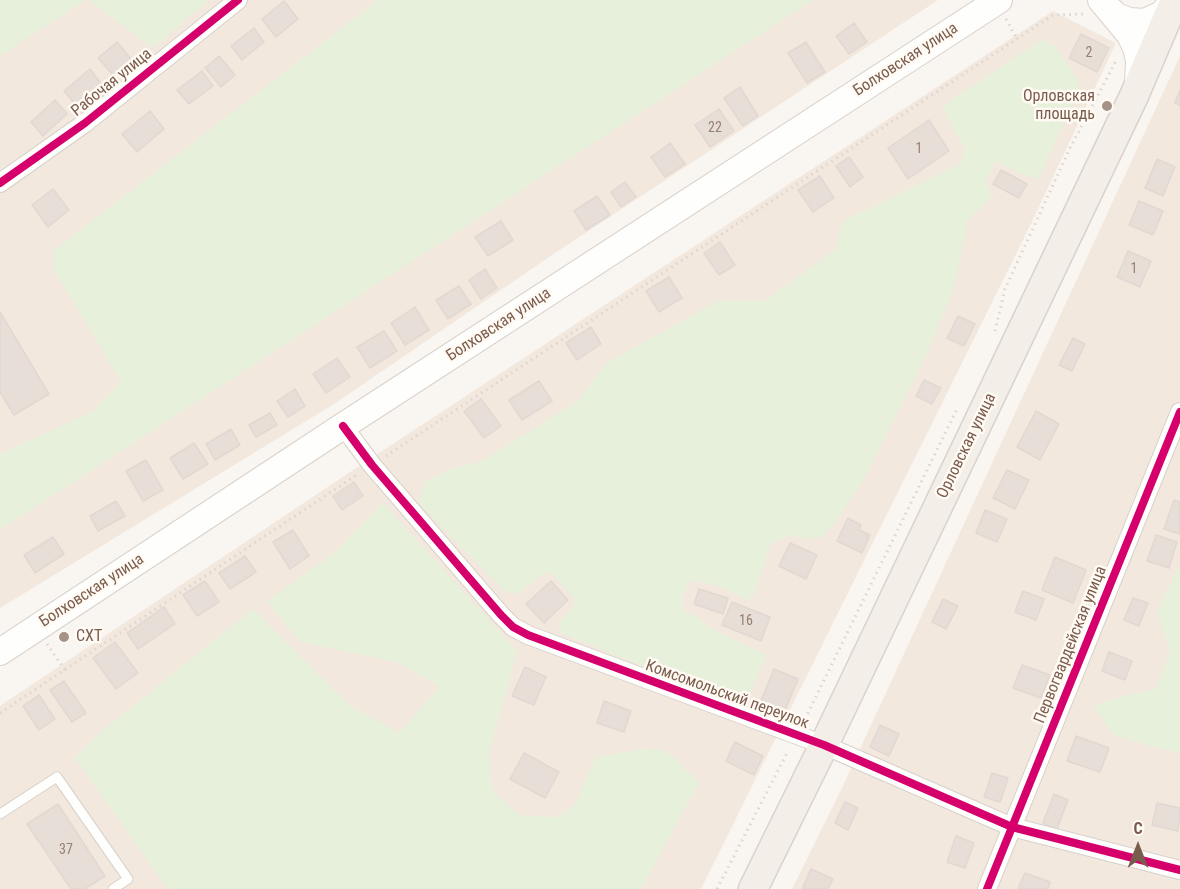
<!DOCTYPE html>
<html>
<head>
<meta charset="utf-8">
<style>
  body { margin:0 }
  #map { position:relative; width:1180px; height:889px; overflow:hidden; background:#f9f5f0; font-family:"Roboto Condensed",sans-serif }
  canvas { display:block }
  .north { position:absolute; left:1108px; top:817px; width:60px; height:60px; -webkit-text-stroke:4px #fffaf3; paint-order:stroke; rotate:0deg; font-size:16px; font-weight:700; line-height:24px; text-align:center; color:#7a5c4d }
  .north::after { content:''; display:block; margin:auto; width:21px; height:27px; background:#7a5c4d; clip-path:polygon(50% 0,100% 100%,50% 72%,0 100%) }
</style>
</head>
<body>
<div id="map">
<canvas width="1180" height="889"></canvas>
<div class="north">С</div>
</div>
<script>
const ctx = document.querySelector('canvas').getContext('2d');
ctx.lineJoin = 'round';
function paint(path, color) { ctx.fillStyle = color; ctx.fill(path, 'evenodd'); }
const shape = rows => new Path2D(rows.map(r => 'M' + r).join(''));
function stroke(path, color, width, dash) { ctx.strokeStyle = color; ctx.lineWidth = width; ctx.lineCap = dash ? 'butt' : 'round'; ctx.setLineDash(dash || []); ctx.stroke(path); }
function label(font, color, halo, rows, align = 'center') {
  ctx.font = font + ' "Roboto Condensed",sans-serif'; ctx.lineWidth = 5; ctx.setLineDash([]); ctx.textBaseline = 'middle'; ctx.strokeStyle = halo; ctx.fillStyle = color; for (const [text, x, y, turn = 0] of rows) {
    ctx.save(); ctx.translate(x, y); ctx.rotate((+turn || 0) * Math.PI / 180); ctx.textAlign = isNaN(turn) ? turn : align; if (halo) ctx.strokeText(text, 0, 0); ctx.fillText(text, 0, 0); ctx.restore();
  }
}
const residential = shape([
  [0,0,938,0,555,253,334,404,0,608],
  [1053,11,1116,43,1030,226,701,889,0,889,0,706,350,472],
  [1180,56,1180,889,792,889,841,790]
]);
const green = shape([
  [0,0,85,0,0,56],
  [89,0,209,0,153,48],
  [378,0,813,0,0,530,0,454,92,412,121,382,54,269,53,251],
  [1041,40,1055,46,1076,77,1079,89,1038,180,995,162,985,182,992,197,968,220,953,291,927,353,864,479,832,527,821,537,806,539,793,535,771,543,754,594,748,600,719,586,690,580,683,596,683,611,694,615,712,629,766,655,745,707,561,633,559,622,573,609,574,598,550,571,538,577,518,594,503,590,418,502,426,481,456,467,481,462,578,401,607,363,718,301,765,301,835,250,843,221,960,164,966,150,953,129,943,106],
  [383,503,517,651,489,753,492,791,519,815,558,817,574,806,596,757,642,749,667,751,699,783,641,889,168,889,75,758,101,732,253,609,349,705,399,733,440,686,396,662,300,642,267,601,333,554],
  [1180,564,1180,753,1136,742,1113,734,1094,706,1122,696,1155,689,1170,653,1157,611]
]);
const building = shape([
  [284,1,298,19,276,37,262,19,284,1],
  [854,23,867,42,849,54,836,36,854,23],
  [254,28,264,42,242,60,231,46,254,28],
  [1081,34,1109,48,1097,72,1069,58,1081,34],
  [117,42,132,60,114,76,98,58,117,42],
  [806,42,825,72,807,83,788,53,806,42],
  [219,56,235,75,221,87,205,68,219,56],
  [90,69,103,86,77,107,64,91,90,69],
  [202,71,213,86,189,104,177,90,202,71],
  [740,87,758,116,743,126,724,98,740,87],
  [1180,90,1180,105,1175,103,1180,90],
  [55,100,67,114,43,136,31,122,55,100],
  [719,109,734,131,710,147,695,125,719,109],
  [150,111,164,129,137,152,122,134,150,111],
  [929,120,949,151,908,179,888,148,929,120],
  [670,143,685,164,665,177,651,157,670,143],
  [849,157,863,177,850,187,836,166,849,157],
  [1157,159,1175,167,1163,196,1145,188,1157,159],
  [1001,170,1027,184,1019,198,993,184,1001,170],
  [820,176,834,198,813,212,798,190,820,176],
  [625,182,636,197,621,207,611,192,625,182],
  [53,189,69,210,48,227,32,205,53,189],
  [597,196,610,215,586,230,574,211,597,196],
  [1139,201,1163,211,1153,235,1129,225,1139,201],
  [501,221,513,240,488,256,475,237,501,221],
  [720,242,735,265,719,275,704,253,720,242],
  [1128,251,1151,261,1140,287,1117,277,1128,251],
  [485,269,497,288,481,299,469,280,485,269],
  [669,277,682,298,659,312,646,291,669,277],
  [459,286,471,304,448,319,436,300,459,286],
  [415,307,429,330,405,345,391,323,415,307],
  [0,312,49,394,14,415,0,392,0,312],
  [958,316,975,324,964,346,947,338,958,316],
  [591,327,601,344,577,360,566,343,591,327],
  [384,331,397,351,370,368,357,347,384,331],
  [1073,338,1085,344,1072,371,1059,365,1073,338],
  [337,358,350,377,326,393,313,374,337,358],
  [924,380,941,388,932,404,916,396,924,380],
  [539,381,552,401,522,420,509,400,539,381],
  [295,389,305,406,288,417,277,401,295,389],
  [481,399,501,426,484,438,464,411,481,399],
  [1036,411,1059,424,1040,460,1017,447,1036,411],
  [270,413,277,425,256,437,249,425,270,413],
  [231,429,240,445,215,460,206,444,231,429],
  [194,443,208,464,183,479,170,458,194,443],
  [146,460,163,490,143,501,126,471,146,460],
  [1007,470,1029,480,1015,509,993,498,1007,470],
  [354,482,363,496,342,510,333,496,354,482],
  [1174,500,1180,502,1180,534,1164,529,1174,500],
  [116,501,125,516,98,531,90,516,116,501],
  [985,510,1007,519,997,542,976,533,985,510],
  [848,518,861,525,859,530,870,535,862,553,837,541,848,518],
  [293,530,309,556,290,569,273,542,293,530],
  [1156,535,1177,542,1169,568,1147,561,1156,535],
  [53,537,64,554,35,573,24,555,53,537],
  [790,543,817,555,806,579,779,566,790,543],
  [245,556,256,572,230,589,219,573,245,556],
  [1055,557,1086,570,1073,603,1042,590,1055,557],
  [205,581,219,602,197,616,183,595,205,581],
  [551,581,568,600,544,623,526,604,551,581],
  [699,589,728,598,723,614,694,604,699,589],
  [1023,591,1044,599,1036,620,1015,612,1023,591],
  [1133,598,1148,603,1139,626,1124,620,1133,598],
  [943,599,958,606,946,629,932,622,943,599],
  [732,602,770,617,761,641,722,625,732,602],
  [164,607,175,624,138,649,127,633,164,607],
  [115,642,138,673,116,689,93,658,115,642],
  [1109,652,1132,661,1125,680,1102,671,1109,652],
  [1022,665,1050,675,1041,698,1013,688,1022,665],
  [525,667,546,677,534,705,512,696,525,667],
  [774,669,798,679,784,713,760,703,774,669],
  [64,681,86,713,72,722,50,690,64,681],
  [39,695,55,719,39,730,23,706,39,695],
  [604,701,631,711,624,732,597,723,604,701],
  [880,725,899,734,889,756,870,747,880,725],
  [1076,736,1109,748,1100,772,1067,761,1076,736],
  [735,742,763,756,754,775,726,761,735,742],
  [524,753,559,772,545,798,510,779,524,753],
  [992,773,1008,778,1000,802,984,797,992,773],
  [1054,794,1068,800,1057,829,1043,823,1054,794],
  [845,802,858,808,848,830,835,823,845,802],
  [1157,803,1180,808,1178,831,1152,825,1157,803],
  [58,804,105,876,85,889,71,889,27,824,58,804],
  [956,836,974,843,965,868,947,862,956,836],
  [811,869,833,879,828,889,802,889,811,869],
  [1025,873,1050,882,1048,889,1018,889,1025,873]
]);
const path = shape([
  [1006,19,1017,39],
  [995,331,1005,289,1070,148,1117,59],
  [386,456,1053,15,1084,14],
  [47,644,65,670],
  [0,713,358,474],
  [805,719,958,407],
  [717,889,788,751]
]);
const service = shape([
  [0,814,57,777,128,879,113,889]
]);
const minor = shape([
  [0,183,85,123,238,0],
  [343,426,372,465,501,615,513,627,528,635,824,745,1012,827,1180,870],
  [987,889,1180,412]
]);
const secondary = shape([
  [1101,0,1130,35,1136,48,1139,60,1138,86],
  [1111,11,1116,16,1129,21,1145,22,1162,14,1174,0],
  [0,652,343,426,999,0]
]);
const primary = shape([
  [753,889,824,745,1134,96,1175,0]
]);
const cycleway = shape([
  [0,183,85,123,238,0],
  [343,426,372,465,501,615,513,627,528,635,824,745,1012,827,1180,870],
  [987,889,1180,412]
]);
const markers = [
  [1107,106,6,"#a69286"],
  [64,637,6,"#a69286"]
];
const numberNames = [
  ["2",1089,53],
  ["22",715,128],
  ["1",919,149],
  ["1",1134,269],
  ["16",746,621],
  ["37",66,850]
];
const streetNames = [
  ["Болховская улица",906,60,-33],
  ["Рабочая улица",112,83,-39],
  ["Болховская улица",499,325,-33],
  ["Орловская улица",967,446,-64],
  ["Болховская улица",92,591,-33],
  ["Первогвардейская улица",1071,645,-68],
  ["Комсомольский переулок",727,695,20]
];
const poiNames = [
  ["Орловская",1095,97],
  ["площадь",1095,115],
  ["СХТ",76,637,"left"]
];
paint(residential, '#f2e8de');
paint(green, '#e7f0db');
paint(building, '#e6ded7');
stroke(building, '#e2d8d2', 1.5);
stroke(service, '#d7d1cb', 11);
stroke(minor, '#d7d1cb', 20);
stroke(secondary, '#d9d2cb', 28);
stroke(primary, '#dad1cc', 31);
stroke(path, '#dcd5d0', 3, [1.5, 4.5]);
stroke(service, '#fefefd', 9);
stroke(minor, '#fefefd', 18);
stroke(secondary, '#fefefd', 26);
stroke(primary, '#f3eee8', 28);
stroke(cycleway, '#d6006c', 8);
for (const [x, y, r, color] of markers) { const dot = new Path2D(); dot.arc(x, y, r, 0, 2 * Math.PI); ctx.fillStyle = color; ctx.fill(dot); stroke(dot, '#fffaf3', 2); }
label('14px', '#977e72', null, numberNames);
label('16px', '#7a5c4d', '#fffaf3', streetNames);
label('16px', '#7a5c4d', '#fffaf3', poiNames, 'right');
</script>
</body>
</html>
